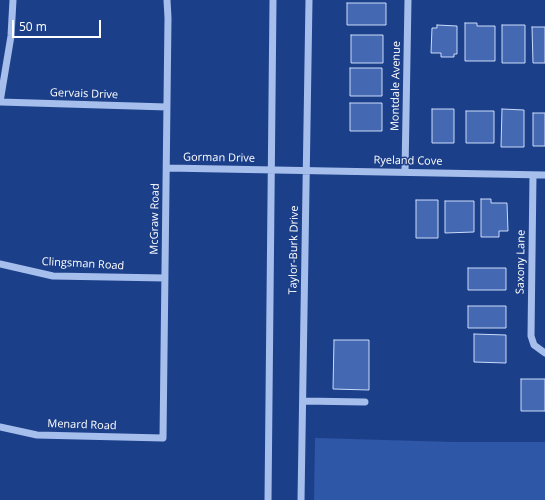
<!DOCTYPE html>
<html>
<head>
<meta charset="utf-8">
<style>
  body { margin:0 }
  #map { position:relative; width:545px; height:500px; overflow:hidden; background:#1c3f89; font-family:"Open Sans",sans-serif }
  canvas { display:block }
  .scale { position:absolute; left:12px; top:20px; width:89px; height:18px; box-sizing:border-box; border:2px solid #fff; border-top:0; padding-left:5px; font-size:12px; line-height:14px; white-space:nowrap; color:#fff; -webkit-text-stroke:3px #1c3f89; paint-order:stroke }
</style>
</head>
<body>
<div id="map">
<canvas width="545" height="500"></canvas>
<div class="scale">50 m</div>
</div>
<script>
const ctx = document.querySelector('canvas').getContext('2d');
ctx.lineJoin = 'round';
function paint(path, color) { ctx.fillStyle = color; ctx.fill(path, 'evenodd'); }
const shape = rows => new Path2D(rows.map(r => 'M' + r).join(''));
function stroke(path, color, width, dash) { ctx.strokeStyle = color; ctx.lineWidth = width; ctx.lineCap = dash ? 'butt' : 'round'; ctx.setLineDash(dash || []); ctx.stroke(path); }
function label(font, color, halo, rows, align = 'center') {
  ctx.font = font + ' "Open Sans",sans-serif'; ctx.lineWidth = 3; ctx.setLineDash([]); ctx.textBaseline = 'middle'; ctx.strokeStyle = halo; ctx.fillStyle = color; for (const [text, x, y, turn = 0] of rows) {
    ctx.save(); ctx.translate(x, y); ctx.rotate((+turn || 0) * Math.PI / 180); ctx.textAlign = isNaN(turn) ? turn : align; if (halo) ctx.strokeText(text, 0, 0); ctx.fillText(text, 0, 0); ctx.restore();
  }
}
const green = shape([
  [315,438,454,442,545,442,545,500,314,500]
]);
const building = shape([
  [347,3,386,3,386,25,347,25,347,3],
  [465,23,477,23,477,26,495,26,495,61,465,61,465,23],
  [437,25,457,26,457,54,454,54,454,57,441,57,441,53,431,53,432,28,437,28,437,25],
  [502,25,525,25,525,63,502,63,502,25],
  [532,27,545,27,545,63,533,63,532,27],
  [351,35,383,35,383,63,351,63,351,35],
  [350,68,382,68,382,96,350,96,350,68],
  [350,103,382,103,382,131,350,131,350,103],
  [432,109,454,109,454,143,432,143,432,109],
  [502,109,524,110,524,147,501,147,502,109],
  [466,111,494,111,494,143,466,143,466,111],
  [533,113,545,113,545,146,533,146,533,113],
  [481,199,491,199,491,203,507,203,508,231,499,231,499,237,481,237,481,199],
  [416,200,438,200,438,238,416,238,416,200],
  [445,201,474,201,474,232,445,233,445,201],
  [468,268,506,268,506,290,468,290,468,268],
  [468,306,506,306,506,328,468,328,468,306],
  [474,334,506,335,506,363,474,362,474,334],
  [334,340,369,340,369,390,333,389,334,340],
  [521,379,545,379,545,411,521,411,521,379]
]);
const minor = shape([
  [0,102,167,107],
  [0,102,11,36,13,0],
  [167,168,545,175],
  [405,172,408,0],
  [533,175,531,336,534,345,545,353],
  [0,264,53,276,165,278],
  [303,401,365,402],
  [0,427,37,435,163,438,168,18,167,0],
  [268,500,273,0],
  [301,500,309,0]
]);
const streetNames = [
  ["Montdale Avenue",396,86,-89],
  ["Gervais Drive",84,94,2],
  ["Gorman Drive",219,158,1],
  ["Ryeland Cove",408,161,1],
  ["McGraw Road",155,219,-89],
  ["Taylor-Burk Drive",294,250,-89],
  ["Saxony Lane",521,262,-89],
  ["Clingsman Road",83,264,3],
  ["Menard Road",82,425,2]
];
paint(green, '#2f57a7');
paint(building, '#4469b2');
stroke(building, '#cbdbf9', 1);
stroke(minor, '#a6beec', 7);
label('11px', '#fff', '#1c3f89', streetNames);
</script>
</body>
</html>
